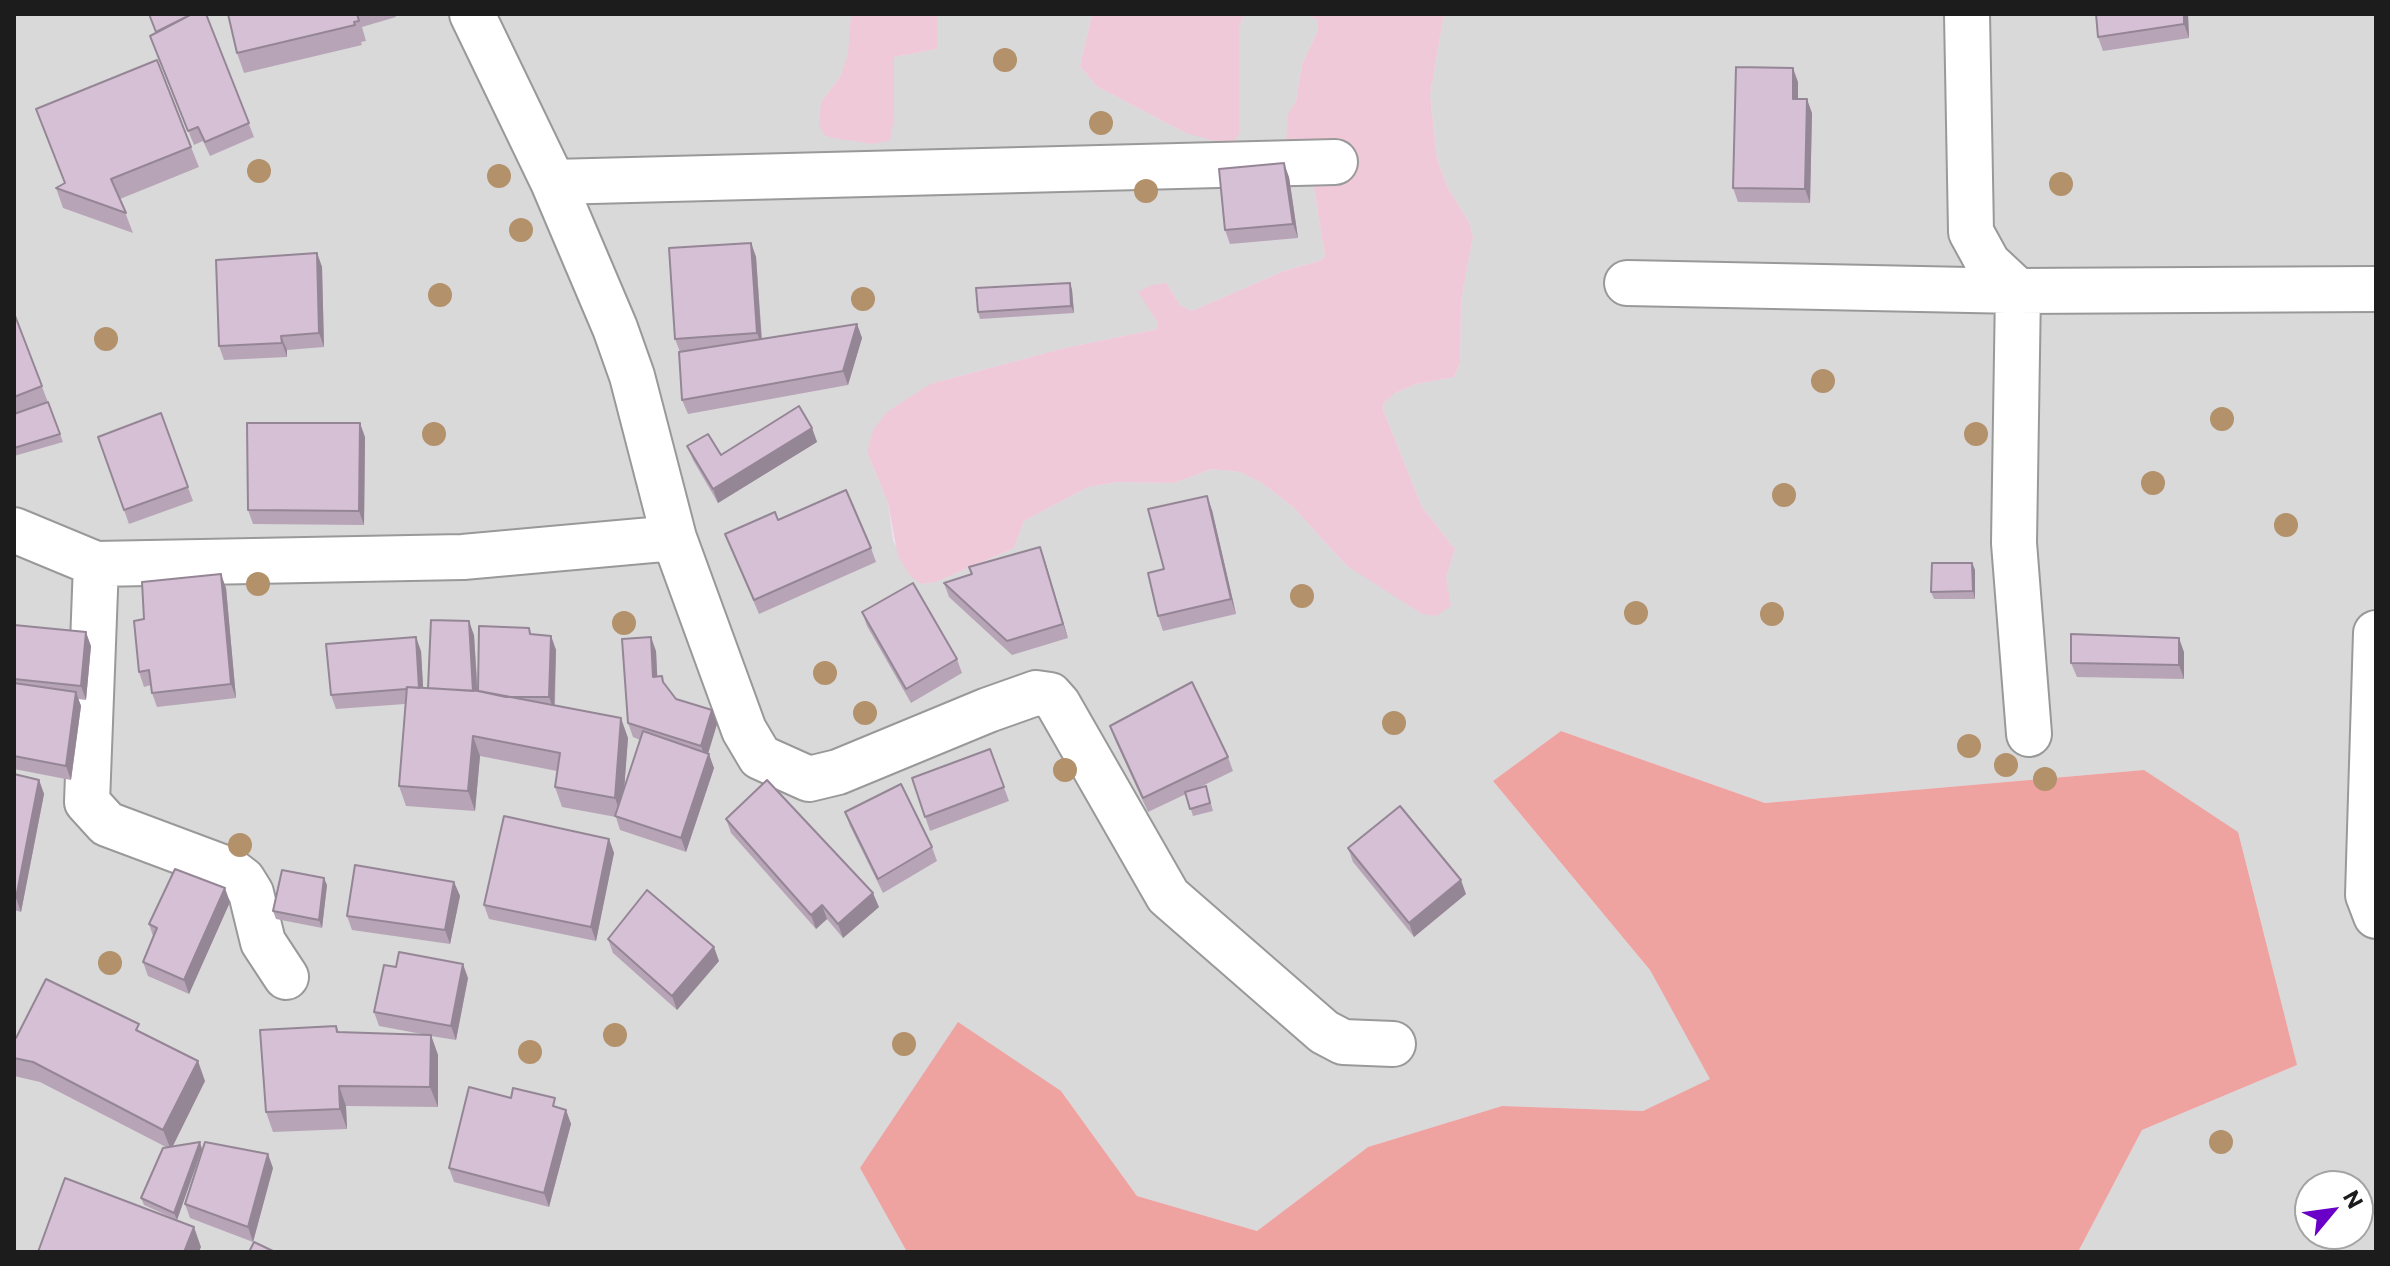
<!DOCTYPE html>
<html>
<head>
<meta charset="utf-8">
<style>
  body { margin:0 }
  #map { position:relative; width:2390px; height:1266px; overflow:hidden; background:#eee0ec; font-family:Commissioner,sans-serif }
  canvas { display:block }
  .frame { position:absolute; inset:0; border:16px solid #1c1c1c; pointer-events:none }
  .north { position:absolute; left:2294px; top:1170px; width:80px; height:80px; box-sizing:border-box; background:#fff; border:2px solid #a4a4a4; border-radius:50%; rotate:61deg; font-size:22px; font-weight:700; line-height:32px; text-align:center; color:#1c1c1c }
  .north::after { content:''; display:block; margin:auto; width:28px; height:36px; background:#6a00c7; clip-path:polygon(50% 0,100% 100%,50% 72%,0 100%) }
</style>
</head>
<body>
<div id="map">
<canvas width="2390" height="1266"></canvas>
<div class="frame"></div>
<div class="north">N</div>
</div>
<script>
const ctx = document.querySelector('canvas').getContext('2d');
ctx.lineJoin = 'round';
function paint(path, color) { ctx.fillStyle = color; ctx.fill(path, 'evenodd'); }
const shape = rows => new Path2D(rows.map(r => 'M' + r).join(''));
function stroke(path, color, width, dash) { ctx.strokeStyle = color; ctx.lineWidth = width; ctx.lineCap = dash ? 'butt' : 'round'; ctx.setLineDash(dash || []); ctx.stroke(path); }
const residential = shape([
  [14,14,851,14,849,54,840,77,821,102,825,136,873,144,894,118,894,57,937,49,937,14,1092,14,1080,66,1096,86,1186,133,1239,134,1239,29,1244,14,1306,14,1318,20,1318,30,1302,64,1296,101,1288,114,1312,174,1325,256,1322,260,1284,271,1192,311,1181,306,1166,283,1139,292,1158,323,1158,329,1065,348,930,384,867,452,888,503,893,541,921,584,936,582,1014,548,1024,521,1088,487,1118,482,1174,483,1212,469,1240,472,1262,483,1293,507,1347,566,1450,606,1446,577,1455,549,1422,507,1383,410,1384,403,1395,393,1416,384,1454,377,1460,363,1461,300,1473,237,1469,222,1448,188,1437,159,1430,95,1444,14,2376,14,2376,1252,2078,1252,2142,1130,2297,1065,2144,770,1765,803,1561,731,1493,781,1650,970,1711,1079,1643,1111,1502,1106,1368,1147,1257,1231,1137,1196,1061,1091,860,1168,907,1252,14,1252],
  [2310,1186,2358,1186,2358,1234,2310,1234]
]);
const farmland = shape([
  [851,14,937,14,937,49,894,57,894,118,890,141,873,144,833,138,825,136,819,125,821,102,840,77,848,54],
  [1092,14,1244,14,1239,29,1239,134,1235,140,1225,144,1186,133,1096,86,1080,66],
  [1306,14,1444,14,1430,95,1437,159,1448,188,1469,222,1473,237,1461,300,1460,363,1454,377,1416,384,1395,393,1384,403,1383,410,1422,507,1455,549,1446,577,1451,606,1436,616,1422,614,1347,566,1293,507,1262,483,1240,472,1212,469,1174,483,1118,482,1088,487,1024,521,1014,548,936,582,921,584,910,576,898,556,888,503,867,452,873,430,887,412,930,384,1065,348,1158,329,1158,323,1138,292,1152,285,1166,283,1181,306,1192,311,1284,271,1322,260,1325,256,1312,175,1285,161,1288,114,1296,101,1302,64,1318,30,1318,20]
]);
const grass = shape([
  [1561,731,1765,803,2144,770,2238,832,2297,1065,2142,1130,2078,1252,907,1252,860,1168,958,1022,1061,1091,1137,1196,1257,1231,1368,1147,1502,1106,1643,1111,1710,1079,1650,970,1493,781]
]);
const minor = shape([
  [472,14,553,182,615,328,632,376,674,538,744,730,760,757,809,779,838,772,988,710,1036,693,1050,695,1058,704,1168,896,1324,1032,1343,1042,1393,1044],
  [1967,14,1971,232,1988,263,2018,291,2014,543,2029,734],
  [553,182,1335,162],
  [1627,283,2018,291,2376,289],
  [14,530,96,564,463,557,674,538],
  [96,564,87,802,107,824,230,870,243,880,251,893,263,942,286,977],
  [2376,633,2368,895,2376,916]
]);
const trees = [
  [1005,60],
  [1101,123],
  [259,171],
  [499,176],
  [2061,184],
  [1146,191],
  [521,230],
  [440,295],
  [863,299],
  [106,339],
  [1823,381],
  [2222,419],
  [434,434],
  [1976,434],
  [2153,483],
  [1784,495],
  [2286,525],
  [258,584],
  [1302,596],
  [1636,613],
  [1772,614],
  [624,623],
  [825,673],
  [865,713],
  [1394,723],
  [1969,746],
  [2006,765],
  [1065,770],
  [2045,779],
  [240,845],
  [110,963],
  [615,1035],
  [904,1044],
  [530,1052],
  [2221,1142]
];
const wall = shape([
  [206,14,254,137,210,156,203,141,194,145,155,50,156,33],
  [228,14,395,14,396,17,362,27,366,41,361,42,362,45,244,73,237,53],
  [2096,14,2188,14,2189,38,2103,51,2098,37],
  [1798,82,1798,99,1812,113,1810,203,1738,202,1733,188],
  [191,147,199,167,120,199,133,233,63,208,56,188,65,183],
  [1289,177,1298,238,1230,244,1225,230],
  [751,243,756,257,762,339,857,324,862,338,848,385,688,414,682,400,680,352,675,339],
  [317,253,322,267,324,347,287,350,287,357,224,360,219,346],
  [1070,283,1072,290,1074,313,980,319,978,312],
  [14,313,63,442,14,456],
  [161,413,193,501,129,524,98,437],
  [812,428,817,442,718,503,693,460,687,446,721,455],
  [365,437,364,525,253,524,248,510],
  [1212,510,1236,614,1163,631,1158,616,1164,569],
  [778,520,871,548,876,562,759,614,725,534],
  [1040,547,1068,638,1012,655,949,597,944,583,972,574],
  [1972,563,1975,570,1975,599,1934,599,1931,592],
  [226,588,236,698,157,707,152,693,151,685,144,687,139,672,144,619],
  [862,612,957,659,962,673,911,703,867,626],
  [14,625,91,646,86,700,78,699,81,706,71,780,14,769],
  [529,628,531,634,551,636,556,650,555,706,628,738,624,787,640,740,633,737,628,723,656,651,657,676,676,699,717,724,708,754,714,768,686,852,620,830,616,817,562,807,555,787,557,771,480,756,475,811,406,806,399,786,405,704,336,709,331,695,421,651,423,688,428,688,474,635,478,691],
  [2184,652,2184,679,2077,677,2071,663],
  [1110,726,1228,757,1233,771,1198,788,1208,793,1213,811,1193,816,1186,794,1148,812,1115,740],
  [990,749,1009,801,930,831,912,778],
  [14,774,39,780,44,794,21,912,14,910],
  [845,812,932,847,937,861,883,893,850,826],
  [726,819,879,907,843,938,827,919,816,929,731,833],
  [609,839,614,853,596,941,489,919,484,905],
  [1348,848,1466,894,1414,937,1353,862],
  [454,882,460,896,450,944,352,930,347,916],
  [327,885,322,928,276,919,273,911],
  [230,902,189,994,148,976,143,962,153,936,149,924],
  [608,939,719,961,677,1010,613,953],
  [468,978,456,1040,431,1036,438,1055,438,1107,346,1106,347,1129,273,1132,266,1112,336,1026,339,1032,427,1035,379,1026,374,1012],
  [142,1033,205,1081,172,1146,202,1149,177,1220,144,1205,141,1198,166,1147,40,1082,14,1076,14,1037],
  [511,1098,566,1110,571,1124,549,1207,454,1182,449,1168],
  [273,1168,253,1242,190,1218,185,1204]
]);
const shadedWall = shape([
  [2184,14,2188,14,2189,38,2184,24],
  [1793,68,1798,82,1798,114,1793,99],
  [1807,99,1812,113,1810,203,1805,189],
  [1284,163,1289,177,1298,238,1293,224],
  [751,243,756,257,762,347,757,333],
  [317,253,322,267,324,347,319,333],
  [1070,283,1072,290,1074,313,1071,306],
  [857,324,862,338,848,385,843,371],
  [281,336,287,350,287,357,282,343],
  [360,423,365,437,364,525,359,511],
  [812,428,817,442,718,503,713,489],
  [1207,496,1212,510,1236,614,1231,599],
  [1040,547,1045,561,1068,638,1063,624],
  [1972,563,1975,570,1975,599,1973,591],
  [221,574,226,588,236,698,231,684],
  [469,621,474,635,478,706,473,692],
  [86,632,91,646,86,700,81,686],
  [551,636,556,650,554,711,549,697],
  [416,637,421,651,424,702,419,688],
  [651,637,656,651,658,691,653,677],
  [2179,638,2184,652,2184,679,2179,665],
  [76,692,81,706,71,780,66,766],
  [712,710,717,724,706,760,701,746],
  [621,718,628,738,622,818,615,798],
  [473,736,480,756,475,811,468,791],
  [709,754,714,768,686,852,681,838],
  [39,780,44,794,21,912,16,898],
  [609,839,614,853,596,941,591,927],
  [324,878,327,885,322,928,319,920],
  [1461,880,1466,894,1414,937,1409,923],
  [454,882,460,896,450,944,445,930],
  [225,888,230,902,189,994,184,980],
  [873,893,879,907,843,938,838,924],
  [822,905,827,919,816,929,811,915],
  [714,947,719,961,677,1010,672,996],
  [463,964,468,978,456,1040,451,1026],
  [431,1035,438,1055,438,1107,430,1087],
  [198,1061,205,1081,171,1150,163,1130],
  [339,1086,346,1106,347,1129,340,1109],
  [566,1110,571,1124,549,1207,544,1193],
  [200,1142,202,1149,177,1220,174,1213],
  [268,1154,273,1168,253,1242,248,1227],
  [194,1227,201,1247,199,1252,184,1252]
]);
const building = shape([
  [149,14,192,14,156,32,149,14],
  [192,14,206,14,249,123,205,142,198,127,188,131,150,36,192,14],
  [228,14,357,14,359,21,354,22,355,25,237,53,228,14],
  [2096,14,2184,14,2184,24,2098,37,2096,14],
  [157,60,191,147,111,179,126,213,56,188,65,183,36,109,157,60],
  [1736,67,1793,68,1793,99,1807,99,1805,189,1733,188,1736,67],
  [1284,163,1293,224,1225,230,1219,169,1284,163],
  [751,243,757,333,675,339,669,248,751,243],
  [317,253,319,333,281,336,282,343,219,346,216,260,317,253],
  [1070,283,1071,306,978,312,976,288,1070,283],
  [14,313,42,386,14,397,14,313],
  [857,324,843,371,682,400,679,352,857,324],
  [48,402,60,434,14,448,14,414,48,402],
  [799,406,812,428,713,489,687,446,708,434,721,455,799,406],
  [161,413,188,487,124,510,98,437,161,413],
  [247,423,360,423,359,511,248,510,247,423],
  [846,490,871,548,754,600,725,534,775,512,778,520,846,490],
  [1207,496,1231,599,1158,616,1148,573,1164,569,1148,509,1207,496],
  [1040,547,1063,624,1007,641,944,583,972,574,969,567,1040,547],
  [1932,563,1972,563,1973,591,1931,592,1932,563],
  [221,574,231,684,152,693,149,670,139,672,134,621,144,619,142,582,221,574],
  [913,583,957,659,906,689,862,612,913,583],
  [431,620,469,621,473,691,428,688,431,620],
  [14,625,86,632,81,686,14,679,14,625],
  [479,626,529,628,530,634,551,636,549,697,506,697,478,691,479,626],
  [2071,634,2179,638,2179,665,2071,663,2071,634],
  [416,637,419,688,407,687,406,689,331,695,326,644,416,637],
  [651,637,653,677,662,676,663,682,676,699,712,710,701,746,628,723,622,639,651,637],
  [1192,682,1228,757,1143,798,1110,726,1192,682],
  [14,683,76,692,66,766,14,756,14,683],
  [407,687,479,691,621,718,615,798,555,787,560,753,473,736,468,791,399,786,407,687],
  [643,731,709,754,681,838,615,816,643,731],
  [990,749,1004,787,925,817,912,778,990,749],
  [14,774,39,780,16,898,14,897,14,774],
  [767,780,873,893,838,924,822,905,811,915,726,819,767,780],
  [901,784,932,847,878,879,845,812,901,784],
  [1206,786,1210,803,1190,809,1185,792,1206,786],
  [1400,806,1461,880,1409,923,1348,848,1400,806],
  [504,816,609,839,591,927,484,905,504,816],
  [355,865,454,882,445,930,347,916,355,865],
  [175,869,225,888,184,980,143,962,157,928,149,924,175,869],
  [282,870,324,878,319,920,273,911,282,870],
  [647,890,714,947,672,996,608,939,647,890],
  [399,952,463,964,451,1026,374,1012,384,965,396,967,399,952],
  [46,979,139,1024,136,1030,198,1061,163,1130,33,1062,14,1058,14,1037,16,1038,46,979],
  [336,1026,337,1032,431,1035,430,1087,339,1086,340,1109,266,1112,260,1030,336,1026],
  [469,1087,511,1098,513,1088,555,1098,553,1106,566,1110,544,1193,449,1168,469,1087],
  [200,1142,174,1213,141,1198,163,1148,200,1142],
  [205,1142,268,1154,248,1227,185,1204,205,1142],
  [65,1178,194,1227,184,1252,38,1252,65,1178],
  [254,1242,275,1252,249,1252,254,1242]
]);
paint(residential, '#d9d9da');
paint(farmland, '#f0c9d8');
paint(grass, '#eea3a0');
stroke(minor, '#999', 48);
stroke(minor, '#fff', 44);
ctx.fillStyle = '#b3916b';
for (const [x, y] of trees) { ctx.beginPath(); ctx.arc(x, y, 12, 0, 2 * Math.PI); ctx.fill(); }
paint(wall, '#b7a5b7');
paint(shadedWall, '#958695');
paint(building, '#d5c0d5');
stroke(building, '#958695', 2);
</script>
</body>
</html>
